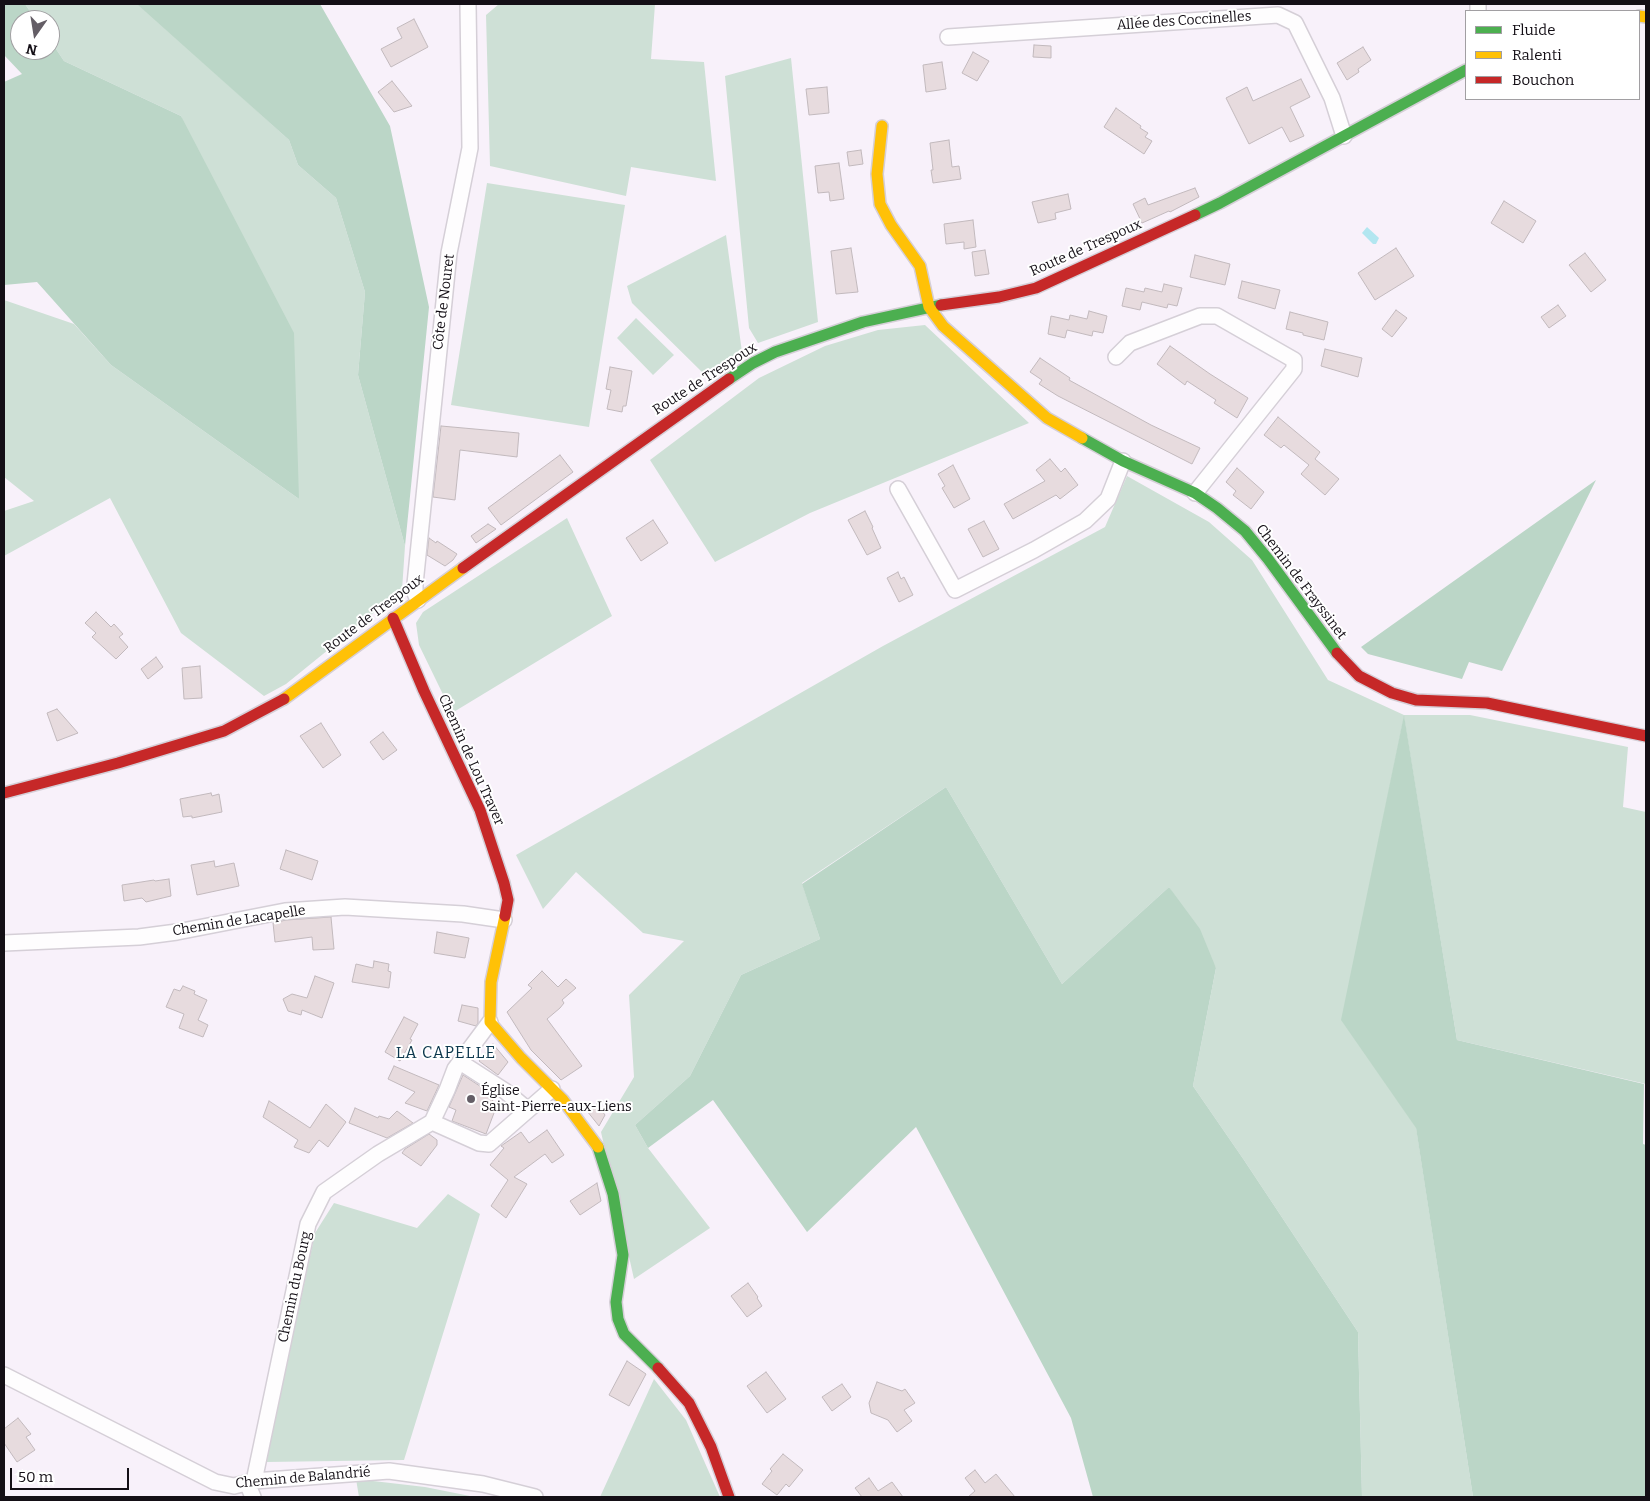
<!DOCTYPE html>
<html>
<head>
<meta charset="utf-8">
<style>
  body { margin:0 }
  #map { position:relative; width:1650px; height:1501px; overflow:hidden; background:#f8f1fa; font-family:Bitter,serif }
  canvas { display:block }
  .frame { position:absolute; inset:0; border:5px solid #140f16; pointer-events:none }
  .legend { position:absolute; left:1465px; top:10px; width:175px; height:90px; box-sizing:border-box; background:#fff; border:1px solid #a19fa2; margin:0; padding:6px 9px; list-style:none; font-size:15px; color:#140f16 }
  .legend li { display:flex; align-items:center; gap:10px; height:25px }
  .legend b { width:25px; border:1px solid #a19fa2 }
  .north { position:absolute; left:10px; top:10px; width:50px; height:50px; box-sizing:border-box; background:#fff; border:1px solid #a19fa2; border-radius:50%; rotate:193deg; font-size:14px; font-weight:700; line-height:20px; text-align:center; color:#140f16 }
  .north::after { content:''; display:block; margin:auto; width:18px; height:22px; background:#645e66; clip-path:polygon(50% 0,100% 100%,50% 72%,0 100%) }
  .scale { position:absolute; left:10px; top:1468px; width:119px; height:22px; box-sizing:border-box; border:2px solid #140f16; border-top:0; padding-left:6px; font-size:15px; line-height:18px; white-space:nowrap; color:#140f16; -webkit-text-stroke:4px #fff; paint-order:stroke }
</style>
</head>
<body>
<div id="map">
<canvas width="1650" height="1501"></canvas>
<div class="frame"></div>
<ul class="legend">
<li><b style="height:6px;background:#4caf50"></b>Fluide</li>
<li><b style="height:6px;background:#ffc107"></b>Ralenti</li>
<li><b style="height:6px;background:#c62828"></b>Bouchon</li>
</ul>
<div class="north">N</div>
<div class="scale">50 m</div>
</div>
<script>
const ctx = document.querySelector('canvas').getContext('2d');
ctx.lineJoin = 'round';
function paint(path, color) { ctx.fillStyle = color; ctx.fill(path, 'evenodd'); }
const shape = rows => new Path2D(rows.map(r => 'M' + r).join(''));
function stroke(path, color, width, dash) { ctx.strokeStyle = color; ctx.lineWidth = width; ctx.lineCap = dash ? 'butt' : 'round'; ctx.setLineDash(dash || []); ctx.stroke(path); }
function label(font, color, halo, rows, align = 'center') {
  ctx.font = font + ' Bitter,serif'; ctx.lineWidth = 4; ctx.setLineDash([]); ctx.textBaseline = 'middle'; ctx.strokeStyle = halo; ctx.fillStyle = color; for (const [text, x, y, turn = 0] of rows) {
    ctx.save(); ctx.translate(x, y); ctx.rotate((+turn || 0) * Math.PI / 180); ctx.textAlign = isNaN(turn) ? turn : align; if (halo) ctx.strokeText(text, 0, 0); ctx.fillText(text, 0, 0); ctx.restore();
  }
}
const green = shape([
  [25,4,139,4,289,140,298,165,336,198,365,292,358,375,405,546,402,590,286,684,264,696,181,633,110,498,4,556,4,511,34,501,4,477,4,300,74,324,111,365,299,499,181,116,64,61,50,40,50,20,36,20],
  [499,4,655,4,651,59,704,62,716,181,631,167,626,196,490,166,486,15],
  [791,58,818,322,758,343,749,328,725,76],
  [487,183,625,205,589,427,451,405],
  [726,235,742,352,703,373,632,303,627,286],
  [636,318,674,355,653,375,617,338],
  [925,325,1029,423,810,513,715,562,650,460,759,378,825,346,878,330],
  [1127,476,1209,522,1252,560,1328,680,1404,715,1470,715,1628,747,1623,807,1646,812,1646,1084,1457,1040,1404,717,1342,1020,1416,1127,1473,1497,1362,1497,1358,1332,1244,1160,1193,1086,1216,968,1169,887,1062,984,946,787,802,883,820,939,741,975,690,1076,635,1125,648,1148,710,1228,634,1279,601,1132,634,1077,629,995,684,941,643,933,576,872,543,909,516,855,883,646,1105,527],
  [567,518,612,616,452,713,419,645,416,623,423,612],
  [448,1194,480,1214,404,1460,266,1462,315,1233,334,1203,417,1228],
  [654,1379,686,1420,720,1497,600,1497],
  [356,1479,425,1487,475,1497,359,1497]
]);
const forest = shape([
  [4,4,25,4,36,20,20,20,20,50,50,50,50,40,64,61,181,116,294,333,299,499,111,365,37,282,4,285,4,82,22,74,4,55],
  [137,4,320,4,390,126,429,307,405,546,358,375,365,292,336,198,298,165,289,140],
  [1596,480,1502,671,1469,662,1462,679,1368,654,1361,647],
  [1404,715,1457,1040,1644,1084,1643,1144,1646,1145,1646,1497,1473,1497,1416,1128,1341,1020],
  [946,787,1062,984,1169,887,1200,929,1216,968,1193,1086,1244,1160,1358,1332,1362,1497,1093,1497,1071,1418,916,1127,807,1232,713,1100,648,1148,635,1125,690,1076,741,975,820,939,802,884]
]);
const water = shape([
  [1367,227,1379,238,1376,244,1373,244,1362,233]
]);
const building = shape([
  [414,19,428,47,391,67,381,49,402,38,397,28,414,19],
  [1034,45,1051,46,1051,58,1033,57,1034,45],
  [1363,47,1371,60,1358,69,1359,72,1347,80,1337,63,1363,47],
  [973,52,989,61,977,81,962,73,973,52],
  [942,62,946,89,926,92,923,65,942,62],
  [1301,79,1310,97,1290,107,1304,136,1290,142,1282,127,1249,144,1226,98,1247,87,1253,101,1301,79],
  [392,81,412,106,394,112,378,92,392,81],
  [827,87,829,113,809,115,806,89,827,87],
  [1116,108,1141,126,1140,128,1148,133,1145,137,1152,141,1144,154,1104,127,1116,108],
  [949,140,952,167,959,166,961,179,933,183,931,170,933,170,930,143,949,140],
  [861,150,863,164,849,166,847,152,861,150],
  [839,163,844,199,830,201,829,192,818,193,815,166,839,163],
  [1195,188,1199,197,1170,212,1169,211,1142,223,1133,204,1145,198,1148,205,1195,188],
  [1068,194,1071,209,1055,213,1056,219,1038,223,1032,202,1068,194],
  [1504,201,1536,221,1523,243,1491,223,1504,201],
  [973,220,976,247,964,249,964,242,946,244,944,224,973,220],
  [851,248,858,292,836,294,831,251,851,248],
  [1396,248,1414,276,1375,300,1358,273,1396,248],
  [985,250,989,274,975,276,972,252,985,250],
  [1585,253,1606,280,1591,292,1569,265,1585,253],
  [1195,255,1230,264,1225,285,1190,277,1195,255],
  [1242,281,1280,290,1275,309,1238,298,1242,281],
  [1164,284,1182,288,1177,306,1168,304,1167,308,1142,302,1140,310,1122,306,1126,288,1144,292,1145,288,1162,292,1164,284],
  [1558,305,1566,316,1549,328,1541,317,1558,305],
  [1396,310,1407,318,1392,337,1382,329,1396,310],
  [1089,311,1107,316,1103,333,1093,331,1092,336,1067,330,1065,338,1048,334,1051,316,1069,320,1070,315,1087,319,1089,311],
  [1290,312,1328,322,1324,340,1303,335,1303,333,1286,329,1290,312],
  [1170,346,1210,374,1248,398,1237,418,1214,403,1216,400,1187,381,1185,385,1157,364,1170,346],
  [1325,349,1362,358,1358,377,1321,366,1325,349],
  [1040,358,1070,378,1069,380,1151,425,1200,448,1192,464,1058,396,1039,384,1042,380,1030,372,1040,358],
  [610,367,632,371,626,406,623,406,622,412,607,409,611,390,606,389,610,367],
  [1278,417,1320,452,1315,459,1339,479,1325,495,1301,474,1309,465,1284,445,1281,448,1264,435,1278,417],
  [441,426,519,433,517,457,460,450,455,500,433,497,441,426],
  [560,455,573,472,501,525,488,508,560,455],
  [1050,459,1061,472,1065,468,1078,485,1060,499,1056,495,1013,519,1004,504,1045,481,1036,470,1050,459],
  [953,465,970,499,954,508,942,488,945,486,938,474,953,465],
  [1237,468,1264,492,1251,509,1233,495,1236,491,1226,482,1237,468],
  [865,511,873,527,872,528,881,548,867,555,848,520,865,511],
  [653,520,668,543,641,561,626,538,653,520],
  [984,521,999,549,983,557,968,529,984,521],
  [488,524,496,529,476,543,471,536,488,524],
  [429,538,436,543,437,541,457,554,453,560,445,566,427,555,429,538],
  [898,572,901,579,904,577,913,595,899,602,887,578,898,572],
  [96,612,111,627,114,624,123,634,119,637,128,647,116,659,92,637,96,633,85,623,96,612],
  [156,657,163,667,148,679,141,669,156,657],
  [200,666,202,698,184,699,182,668,200,666],
  [57,709,78,733,57,741,47,713,57,709],
  [321,723,341,755,323,768,300,736,321,723],
  [383,732,397,750,383,760,370,742,383,732],
  [211,793,212,796,219,794,222,812,192,818,192,816,183,817,180,799,211,793],
  [286,850,318,861,312,880,280,869,286,850],
  [214,861,215,867,234,863,239,886,197,895,191,865,214,861],
  [169,879,171,896,146,902,142,898,124,901,122,885,154,880,155,881,169,879],
  [331,917,334,949,313,950,312,937,275,942,273,923,286,920,331,917],
  [437,932,469,938,465,958,434,953,437,932],
  [374,961,389,964,388,971,391,972,389,988,352,982,356,964,373,968,374,961],
  [542,971,558,987,566,979,576,988,562,1000,564,1003,560,1008,547,1019,582,1066,561,1080,531,1050,507,1012,532,988,528,985,542,971],
  [315,976,334,983,322,1018,302,1010,301,1015,288,1011,283,999,292,994,307,998,315,976],
  [183,986,195,991,194,994,207,1000,198,1020,208,1025,203,1037,179,1028,184,1014,166,1007,174,989,180,991,183,986],
  [462,1005,478,1008,478,1023,476,1026,458,1021,462,1005],
  [404,1017,418,1024,410,1039,412,1040,400,1061,385,1052,404,1017],
  [493,1044,508,1062,498,1075,479,1061,493,1044],
  [394,1066,439,1085,427,1111,405,1103,415,1092,388,1079,394,1066],
  [463,1075,492,1094,494,1113,486,1134,452,1121,456,1110,449,1107,463,1075],
  [269,1101,310,1128,326,1104,346,1122,328,1147,319,1140,309,1153,294,1147,298,1140,263,1117,269,1101],
  [597,1104,605,1115,599,1126,587,1111,597,1104],
  [355,1108,378,1118,379,1116,389,1119,397,1111,413,1123,387,1138,349,1123,355,1108],
  [547,1130,564,1155,552,1163,545,1154,514,1177,527,1184,506,1218,491,1206,508,1180,490,1165,504,1148,501,1146,521,1132,529,1143,547,1130],
  [429,1134,437,1140,437,1145,421,1166,402,1153,405,1149,429,1134],
  [597,1183,601,1201,580,1215,570,1201,597,1183],
  [748,1283,758,1297,757,1298,762,1306,747,1317,731,1296,748,1283],
  [627,1361,646,1374,629,1406,609,1395,627,1361],
  [766,1372,786,1399,767,1413,747,1386,766,1372],
  [877,1382,902,1391,905,1389,915,1403,904,1410,912,1421,897,1432,888,1420,871,1413,869,1403,877,1382],
  [842,1384,851,1397,832,1411,822,1397,842,1384],
  [18,1418,31,1434,26,1437,35,1450,17,1462,4,1443,4,1429,18,1418],
  [783,1454,803,1470,789,1487,786,1484,777,1495,762,1484,772,1471,770,1469,783,1454],
  [975,1470,985,1483,996,1474,1015,1497,968,1497,975,1491,965,1478,975,1470],
  [869,1478,878,1491,892,1482,903,1497,862,1497,855,1488,869,1478]
]);
const street = shape([
  [1478,11,1478,4],
  [948,37,1278,15,1295,23,1332,98,1344,136],
  [1116,357,1130,343,1200,316,1217,316,1294,360,1294,369,1195,493],
  [898,489,955,590,1034,550,1085,521,1108,499,1123,461],
  [418,600,415,593,415,584,449,253,470,148,468,4],
  [4,943,139,937,177,932,285,911,345,907,463,914,504,920],
  [490,1022,455,1069,447,1090,432,1122,479,1143,489,1144,552,1089],
  [460,1062,505,1091,528,1110],
  [4,1375,215,1482,234,1486,254,1481,389,1471,483,1484,535,1497],
  [254,1481,308,1224,324,1192,378,1154,432,1122],
  [247,1483,253,1497]
]);
const fast = shape([
  [1195,215,1220,203,1466,70],
  [729,379,753,363,775,352,863,322,941,305],
  [1082,438,1123,461,1195,493,1217,508,1245,531,1268,559,1337,653],
  [598,1147,613,1194,623,1255,616,1302,618,1319,624,1334,658,1368]
]);
const slow = shape([
  [1639,16,1646,17],
  [882,126,877,174,880,204,891,225,920,266,929,307,943,326,1047,418,1082,438],
  [284,699,463,568],
  [505,916,491,982,490,1022,521,1058,563,1100,598,1147]
]);
const jam = shape([
  [941,305,999,297,1036,288,1195,215],
  [463,568,729,379],
  [393,618,424,691,480,810,504,883,508,900,505,916],
  [1337,653,1359,676,1392,693,1416,700,1487,703,1646,736],
  [4,793,118,763,224,731,284,699],
  [658,1368,689,1403,711,1447,729,1497]
]);
const markers = [
  [471,1099,5,"#645e66"]
];
const streetNames = [
  ["Allée des Coccinelles",1184,21,-4],
  ["Route de Trespoux",1086,248,-24],
  ["Côte de Nouret",444,302,-83],
  ["Route de Trespoux",705,379,-33],
  ["Chemin de Frayssinet",1301,582,53],
  ["Route de Trespoux",374,614,-37],
  ["Chemin de Lou Traver",471,760,66],
  ["Chemin de Lacapelle",239,921,-9],
  ["Chemin du Bourg",295,1287,-78],
  ["Chemin de Balandrié",303,1478,-5]
];
const poiNames = [
  ["Église",481,1091],
  ["Saint-Pierre-aux-Liens",481,1107]
];
const quarterNames = [
  ["LA CAPELLE",446,1054]
];
paint(green, '#cee0d6');
paint(forest, '#bbd6c7');
paint(water, '#b2e6f0');
paint(building, '#e7dbde');
stroke(building, '#c2b9bd', 1);
stroke(street, '#d5cfd7', 18);
stroke(fast, '#d5cfd7', 14);
stroke(slow, '#d5cfd7', 14);
stroke(jam, '#d5cfd7', 14);
stroke(street, '#fefdfe', 15);
stroke(fast, '#4caf50', 11);
stroke(slow, '#ffc107', 11);
stroke(jam, '#c62828', 11);
for (const [x, y, r, color] of markers) { const dot = new Path2D(); dot.arc(x, y, r, 0, 2 * Math.PI); ctx.fillStyle = color; ctx.fill(dot); stroke(dot, '#fff', 2); }
label('14px', '#140f16', '#fff', streetNames);
label('14px', '#140f16', '#fff', poiNames, 'left');
ctx.letterSpacing = '1px';
label('16px', '#0b364c', '#fff', quarterNames);
ctx.letterSpacing = '0px';
</script>
</body>
</html>
